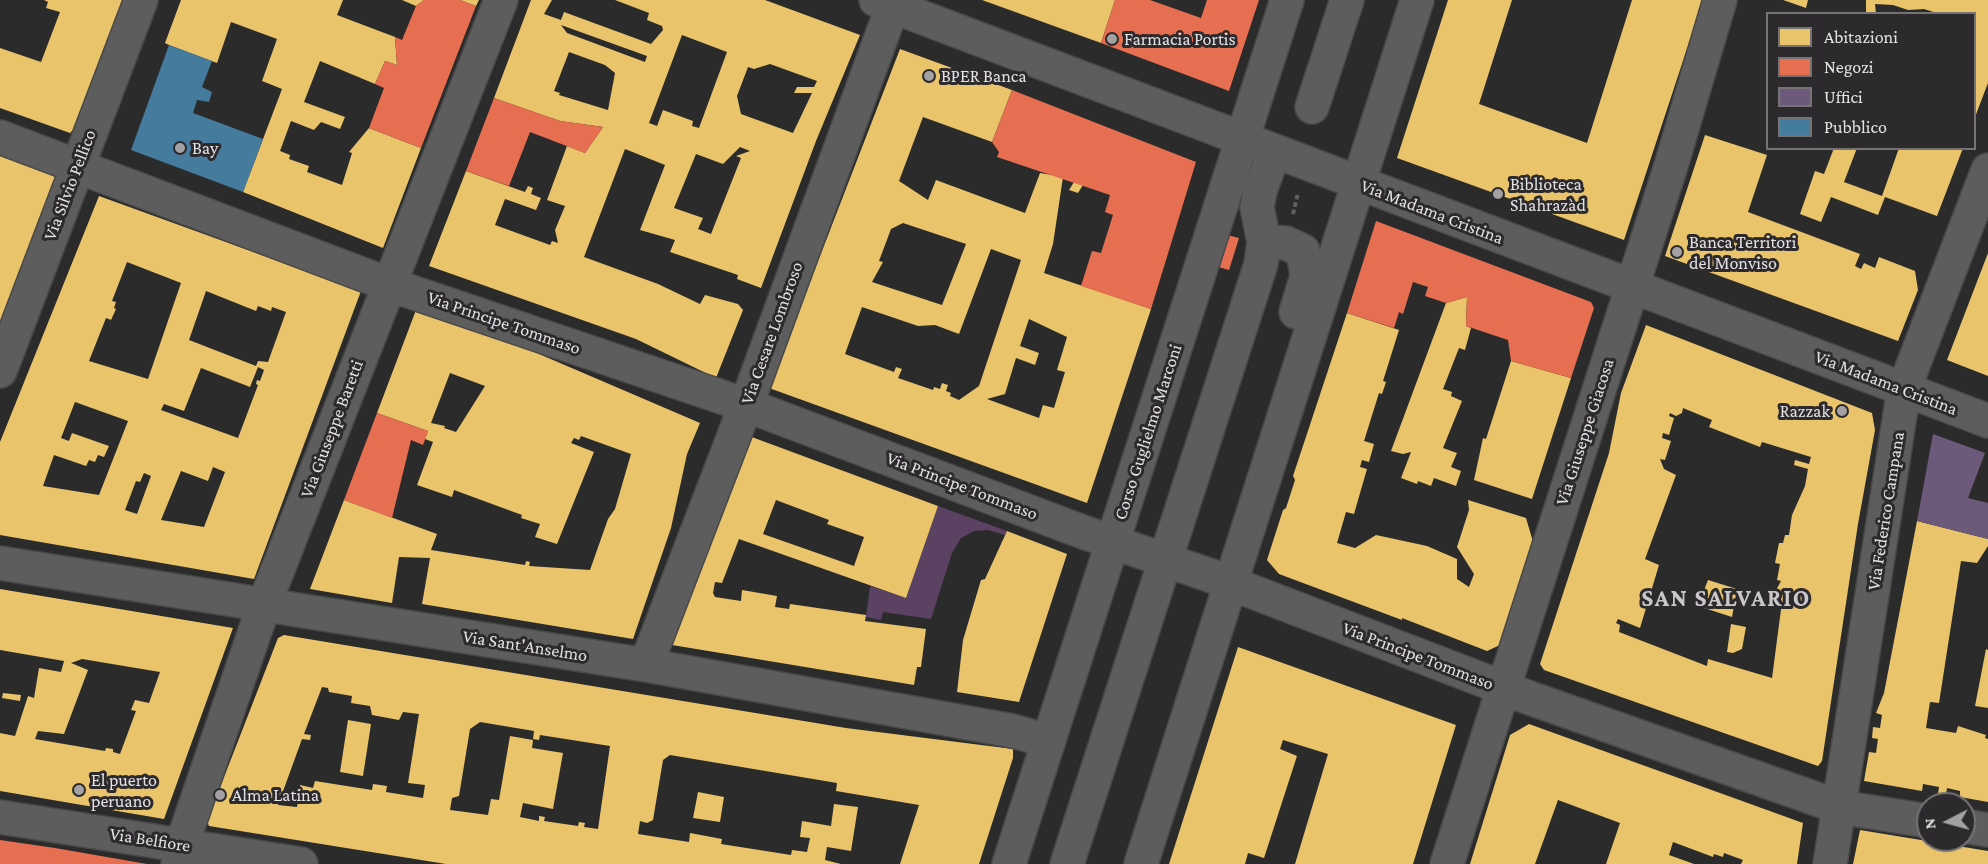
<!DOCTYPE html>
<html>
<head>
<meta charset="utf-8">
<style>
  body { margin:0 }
  #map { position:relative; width:1988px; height:864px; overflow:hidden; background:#2c2b2c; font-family:"Crimson Pro",serif }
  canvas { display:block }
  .legend { position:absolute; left:1766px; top:12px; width:210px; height:138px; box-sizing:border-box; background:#2d2a2d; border:2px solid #767376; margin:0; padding:8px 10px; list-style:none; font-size:18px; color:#e3e1e3 }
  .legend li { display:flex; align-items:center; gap:12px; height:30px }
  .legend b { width:30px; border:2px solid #767376 }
  .north { position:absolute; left:1916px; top:792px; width:60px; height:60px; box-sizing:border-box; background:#2d2a2d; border:2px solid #767376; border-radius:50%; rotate:264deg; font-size:16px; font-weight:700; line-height:24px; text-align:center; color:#e3e1e3 }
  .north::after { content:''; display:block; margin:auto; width:21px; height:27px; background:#a3a1a3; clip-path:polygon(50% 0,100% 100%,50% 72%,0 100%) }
</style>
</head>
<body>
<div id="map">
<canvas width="1988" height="864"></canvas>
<ul class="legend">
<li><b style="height:16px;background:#e9c46a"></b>Abitazioni</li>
<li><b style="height:16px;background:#e76f51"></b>Negozi</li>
<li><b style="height:16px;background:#6d597a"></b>Uffici</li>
<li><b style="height:16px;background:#457b9d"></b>Pubblico</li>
</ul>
<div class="north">N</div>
</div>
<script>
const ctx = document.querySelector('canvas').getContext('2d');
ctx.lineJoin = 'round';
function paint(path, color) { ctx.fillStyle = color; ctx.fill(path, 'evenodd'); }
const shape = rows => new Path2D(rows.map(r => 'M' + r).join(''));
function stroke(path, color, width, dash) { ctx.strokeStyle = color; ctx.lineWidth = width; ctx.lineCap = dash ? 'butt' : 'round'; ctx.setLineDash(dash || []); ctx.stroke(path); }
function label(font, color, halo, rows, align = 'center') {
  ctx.font = font + ' "Crimson Pro",serif'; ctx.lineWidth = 6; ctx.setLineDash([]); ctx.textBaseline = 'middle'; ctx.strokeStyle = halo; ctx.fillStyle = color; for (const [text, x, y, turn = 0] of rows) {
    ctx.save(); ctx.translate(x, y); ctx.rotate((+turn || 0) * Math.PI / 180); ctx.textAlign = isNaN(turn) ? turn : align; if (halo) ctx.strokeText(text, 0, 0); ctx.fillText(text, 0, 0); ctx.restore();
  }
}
const green = shape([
  [938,506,1007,531,1005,535,988,530,974,531,961,538,952,553,931,619,883,612,881,620,866,617,870,586,906,598]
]);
const homes = shape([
  [44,0,124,0,74,129,70,133,0,108,0,48,41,62,60,12,46,8,48,2],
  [181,0,343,0,337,15,395,37,397,65,385,61,375,84,320,61,304,102,345,117,340,129,321,122,314,130,291,121,280,151,290,155,289,159,309,166,307,172,342,185,352,153,349,152,369,128,421,148,383,248,243,192,282,89,262,81,277,39,231,22,217,63,169,45,165,43],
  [402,0,424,0,416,6],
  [460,0,479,0,476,6],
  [531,0,552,0,544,14,561,20,564,12,651,44,663,30,662,26,647,20,649,13,615,0,765,0,860,35,816,141,761,288,737,279,738,275,670,252,675,240,640,230,665,165,625,149,584,257,658,284,700,304,705,295,738,304,743,310,716,378,636,339,429,266,466,171,525,192,528,186,533,188,531,194,541,198,536,210,505,199,495,225,550,245,552,241,558,243,555,230,565,206,547,200,567,146,585,153,603,127,560,121,494,98],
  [561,25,647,56,645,62,567,33],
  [682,35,727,52,699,128,692,126,693,121,663,110,657,126,649,123],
  [569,52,605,65,615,73,608,110,559,95,560,93,554,91],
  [770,64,817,81,814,87,797,87,794,93,812,93,793,133,741,114,737,96,748,67,754,69],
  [740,147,750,151,736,156,741,158,711,234,698,229,703,218,674,208,696,154,723,164],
  [982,0,1115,0,1101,43],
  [1448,0,1512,0,1479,104,1587,143,1632,0,1703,0,1624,240,1397,158],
  [1783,0,1808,0,1806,8],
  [1866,0,1988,0,1988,83,1975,117,1974,14,1940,14,1924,9,1908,10,1893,5,1875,4,1876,14,1866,14],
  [900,49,1012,90,992,142,923,117,899,181,928,200,936,180,1025,213,1040,173,1063,177,1053,244,1044,273,1151,309,1087,503,769,388],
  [903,223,966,244,942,305,872,282,883,262,879,261,891,229],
  [991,249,1021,260,979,386,959,400,950,396,951,393,946,391,948,385,942,383,940,389,934,387,933,390,898,378,902,369,896,367,894,372,845,354,862,307,918,326,935,325,959,334],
  [1029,319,1067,337,1057,370,1065,372,1054,408,1043,405,1039,418,987,399,1005,394,1016,358,1035,365,1039,353,1020,346],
  [1705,135,1767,155,1748,212,1860,254,1855,266,1861,269,1864,263,1875,268,1879,257,1915,271,1918,290,1898,341,1665,256],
  [1834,148,1857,148,1844,182,1882,196,1899,148,1963,148,1937,216,1885,197,1878,215,1831,197,1821,222,1800,214,1815,171,1824,174],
  [0,156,58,177,0,332],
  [1074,182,1083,185,1078,193,1069,190],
  [99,196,361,291,254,579,0,535,0,442],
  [127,262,181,283,148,379,89,361,106,318,111,320,116,309,114,308,116,302,112,301],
  [206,291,256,311,258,306,271,311,272,307,286,312,268,362,258,361,256,366,189,340],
  [258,367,264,370,260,381,257,380,256,384,258,385,238,438,161,410,164,404,184,411,201,368,250,387],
  [75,402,128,421,99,495,43,486,54,455,86,466,89,460,95,462,98,455,104,457,109,446,72,433,69,441,61,438],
  [213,467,225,472,204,527,161,520,181,471,208,481],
  [144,473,151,476,137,514,125,510,136,481,140,482],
  [1988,253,1988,376,1947,360],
  [1467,297,1466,326,1471,328,1465,350,1459,348,1443,389,1452,392,1451,396,1462,401,1443,448,1457,453,1451,467,1461,471,1456,486,1434,478,1431,486,1418,481,1417,484,1401,478,1411,452,1403,454,1391,451,1446,303],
  [416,310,518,345,700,423,687,454,671,528,633,639,422,604,430,558,399,557,392,603,310,589,344,500,437,534,431,550,525,565,526,561,530,562,529,566,590,570,608,519,615,509,631,454,581,436,579,440,574,438,571,443,594,452,557,544,535,537,540,524,521,518,522,515,454,490,452,497,417,485,433,442,425,439,428,431,377,413],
  [450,373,485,386,456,432,444,428,445,426,431,423],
  [1347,313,1399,330,1383,381,1386,382,1382,394,1379,393,1364,441,1374,444,1369,462,1362,460,1360,467,1367,469,1354,514,1346,512,1337,543,1355,548,1376,535,1427,546,1457,559,1457,579,1469,587,1474,574,1457,547,1469,510,1468,500,1526,518,1534,545,1500,645,1487,651,1402,618,1402,620,1279,574,1267,560,1283,510,1286,508,1295,480,1293,476],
  [1646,325,1872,413,1875,430,1858,524,1822,761,1818,766,1544,670,1540,664,1609,453,1621,393],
  [1683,408,1712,420,1709,427,1760,447,1762,442,1811,457,1809,464,1795,460,1794,465,1808,469,1805,486,1792,515,1789,535,1785,535,1783,543,1779,543,1775,563,1780,564,1777,580,1781,581,1775,592,1779,592,1782,602,1772,678,1708,659,1707,666,1619,632,1620,625,1616,623,1618,619,1640,628,1659,565,1645,559,1676,475,1664,469,1660,459,1665,460,1671,441,1662,438,1663,433,1669,435,1674,418,1669,416,1670,413,1676,416,1682,413],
  [1511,361,1571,378,1532,499,1474,480,1483,438,1486,439],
  [749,436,938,506,906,598,739,539,722,583,715,582,713,593,715,597,741,601,742,590,777,596,775,607,789,609,790,604,866,615,865,621,926,629,921,667,917,667,914,685,672,645],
  [776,500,829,520,827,524,864,537,854,566,763,534],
  [1917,521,1988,539,1988,546,1977,563,1961,561,1939,703,1930,702,1926,728,1956,733,1958,726,1986,735,1985,738,1988,739,1988,802,1960,797,1960,791,1947,788,1946,795,1938,794,1939,787,1923,784,1922,791,1864,781,1869,752,1876,753,1878,739,1872,738,1873,727,1880,728,1882,715,1876,713,1884,693],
  [1007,531,1067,554,1019,702,957,692,963,640,981,580,985,579],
  [1708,580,1737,589,1732,617,1698,606],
  [0,589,233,628,164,819,0,791,0,733,15,736,28,696,34,698,39,668,61,672,64,661,0,650],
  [82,659,160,672,149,703,135,700,131,710,136,711,120,754,113,752,113,749,106,748,105,751,35,739,38,731,64,734,88,670,71,663],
  [1731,624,1746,627,1742,649,1733,653,1727,652],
  [284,635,846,728,1013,749,1013,758,979,864,900,864,919,805,836,791,837,783,670,755,663,760,653,820,647,823,640,821,638,834,689,842,690,833,722,839,721,844,791,855,792,850,807,852,810,838,800,837,802,821,831,826,834,804,858,807,851,851,827,847,825,860,841,864,446,864,209,826,207,821,278,638],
  [322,687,328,688,329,692,352,696,351,703,370,706,372,715,399,720,403,712,419,714,408,783,425,785,423,798,386,792,387,786,373,784,372,790,315,781,313,788,300,785,297,807,278,805,302,739,310,740,311,735,304,734],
  [480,722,534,731,533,739,539,740,540,735,610,746,598,829,584,827,585,823,579,822,578,826,544,821,545,817,539,816,539,821,520,817,523,803,553,809,563,753,532,748,533,740,510,736,499,800,491,799,488,815,450,810,452,798,459,796,470,729],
  [1238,647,1456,725,1413,864,1295,864,1328,754,1283,740,1280,749,1297,756,1264,858,1248,853,1245,864,1169,864],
  [1986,649,1988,650,1988,708,1975,706],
  [3,693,21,695,20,701,2,698],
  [348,720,371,724,363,776,340,772],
  [1529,724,1803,823,1797,864,1741,864,1743,860,1724,853,1723,857,1714,854,1713,857,1673,842,1669,855,1694,864,1606,864,1620,823,1558,800,1535,864,1470,864,1510,735],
  [698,792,724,797,720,822,693,818],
  [1860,830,1988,851,1988,864,1853,864]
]);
const shops = shape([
  [424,0,460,0,476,6,421,148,369,128,384,88,375,84,385,61,397,65,395,37,402,40,416,6],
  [1115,0,1150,0,1201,18,1207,0,1259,0,1229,91,1101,43],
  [1012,90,1196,162,1151,309,1081,286,1092,251,1101,253,1113,215,1105,212,1110,195,997,157,999,152,992,142],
  [494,98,560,121,603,127,585,153,530,132,509,186,466,171],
  [1376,221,1591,302,1594,308,1571,378,1511,361,1508,340,1466,326,1467,297,1446,303,1425,296,1428,287,1413,282,1403,314,1399,312,1394,328,1347,313],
  [1220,233,1239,238,1229,270,1211,265],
  [377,413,428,431,423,445,411,440,392,518,344,500],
  [0,840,55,848,147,864,0,864]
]);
const offices = shape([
  [1933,434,1985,453,1968,498,1988,503,1988,539,1917,521]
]);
const public = shape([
  [169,45,212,61,202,87,212,92,209,102,197,100,193,113,263,139,243,192,131,150]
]);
const path = shape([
  [1293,214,1298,193]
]);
const minor = shape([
  [876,0,1988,421],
  [1312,107,1347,0],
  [0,137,388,284,754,408,1083,532,1209,575,1527,697,1839,807,1928,821],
  [1264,242,1286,243,1303,251,1307,276,1296,312],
  [0,371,141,0],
  [0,563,646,665,1013,731,1048,741],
  [646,665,752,389,895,0],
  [0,817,301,864],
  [1964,826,1988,830],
  [178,864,182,844,264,605,501,0],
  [1009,864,1287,0],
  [1067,864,1261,264,1264,242,1257,207,1260,191,1274,152],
  [1141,864,1417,0],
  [1447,864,1670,169,1720,0],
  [1830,864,1904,389,1988,170]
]);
const markers = [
  [1112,39,6,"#a3a1a3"],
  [929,76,6,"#a3a1a3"],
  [180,148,6,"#a3a1a3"],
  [1498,194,6,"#a3a1a3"],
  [1677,252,6,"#a3a1a3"],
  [1842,411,6,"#a3a1a3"],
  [79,790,6,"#a3a1a3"],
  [220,795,6,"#a3a1a3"]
];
const poiNames = [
  ["Farmacia Portis",1124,39],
  ["BPER Banca",941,76],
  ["Bay",192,148],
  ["Biblioteca",1510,184],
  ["Shahrazàd",1510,205],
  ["Banca Territori",1689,242],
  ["del Monviso",1689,263],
  ["Razzak",1830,411,"right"],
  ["El puerto",91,780],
  ["peruano",91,801],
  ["Alma Latina",232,795]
];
const streetNames = [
  ["Via Silvio Pellico",70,185,-69],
  ["Via Madama Cristina",1432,212,21],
  ["Via Principe Tommaso",504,323,19],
  ["Via Cesare Lombroso",772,333,-70],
  ["Via Madama Cristina",1886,383,21],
  ["Via Giuseppe Baretti",332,429,-69],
  ["Corso Guglielmo Marconi",1148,432,-72],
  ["Via Giuseppe Giacosa",1585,432,-72],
  ["Via Principe Tommaso",962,486,21],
  ["Via Federico Campana",1886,511,-81],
  ["Via Sant'Anselmo",525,646,9],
  ["Via Principe Tommaso",1418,656,21],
  ["Via Belfiore",150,840,9]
];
const districtNames = [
  ["SAN SALVARIO",1726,599]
];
paint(green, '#5c4262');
paint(homes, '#e9c46a');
paint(shops, '#e76f51');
paint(offices, '#6d597a');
paint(public, '#457b9d');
stroke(minor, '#494849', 36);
stroke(path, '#5f5f60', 4, [4.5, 3]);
stroke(minor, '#5d5d5d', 33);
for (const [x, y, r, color] of markers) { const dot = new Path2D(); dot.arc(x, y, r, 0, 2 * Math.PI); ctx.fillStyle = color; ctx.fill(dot); stroke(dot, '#2d2a2d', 2); }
label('18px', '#e3e1e3', '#2d2a2d', poiNames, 'left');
label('18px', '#e3e1e3', '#2d2a2d', streetNames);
ctx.letterSpacing = '1.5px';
label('bold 24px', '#cac7ca', '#2d2a2d', districtNames);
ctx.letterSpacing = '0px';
</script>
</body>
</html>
